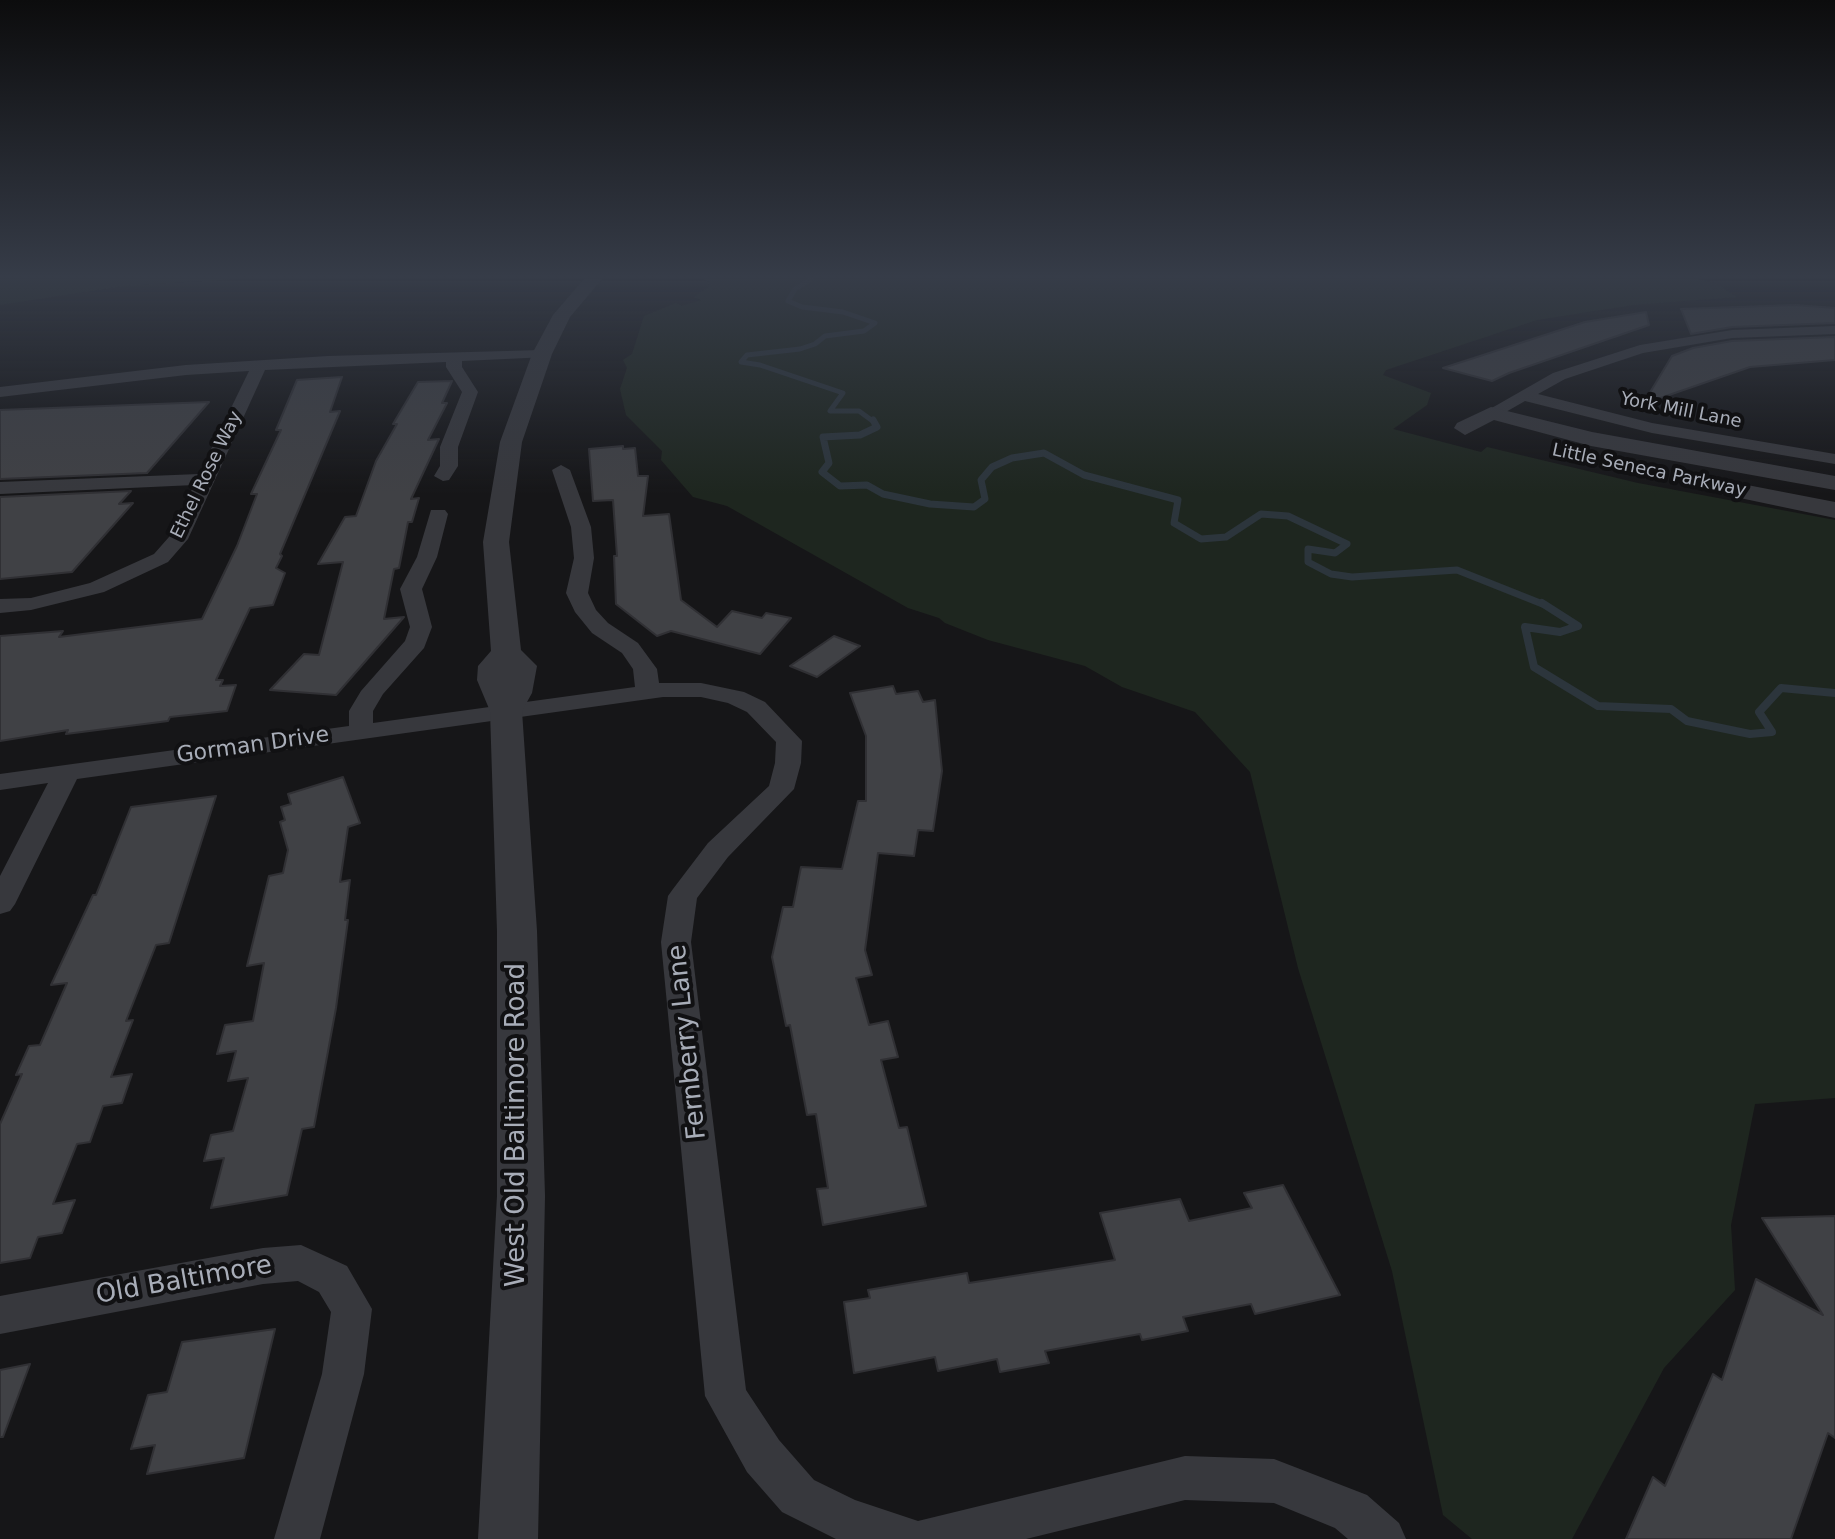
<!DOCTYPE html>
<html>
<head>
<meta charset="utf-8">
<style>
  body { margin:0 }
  canvas { display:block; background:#161618 }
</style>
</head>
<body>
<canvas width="1835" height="1539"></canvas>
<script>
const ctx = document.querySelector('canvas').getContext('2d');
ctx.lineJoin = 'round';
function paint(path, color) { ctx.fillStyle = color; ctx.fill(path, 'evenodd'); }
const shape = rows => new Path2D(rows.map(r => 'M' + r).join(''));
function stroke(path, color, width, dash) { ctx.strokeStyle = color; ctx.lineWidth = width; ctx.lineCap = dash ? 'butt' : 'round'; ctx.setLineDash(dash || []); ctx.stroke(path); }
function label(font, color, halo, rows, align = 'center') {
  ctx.font = font + ' "DejaVu Sans",sans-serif'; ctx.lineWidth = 8; ctx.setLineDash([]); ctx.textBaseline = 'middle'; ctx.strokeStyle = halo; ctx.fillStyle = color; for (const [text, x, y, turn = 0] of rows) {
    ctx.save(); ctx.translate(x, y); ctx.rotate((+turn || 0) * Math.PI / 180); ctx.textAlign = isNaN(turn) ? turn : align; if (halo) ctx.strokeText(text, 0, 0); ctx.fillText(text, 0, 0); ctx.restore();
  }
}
const green = shape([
  [0,279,235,279,123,286,0,305],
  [704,279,1697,279,1715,283,1737,297,1633,305,1537,320,1386,370,1383,375,1431,393,1427,405,1393,429,1481,452,1487,447,1638,483,1835,520,1835,1098,1755,1104,1731,1225,1735,1290,1664,1368,1572,1539,1472,1539,1443,1515,1392,1271,1298,968,1250,772,1195,712,1122,687,1085,666,988,640,945,623,939,618,908,608,727,506,693,497,661,460,662,451,626,415,620,389,627,368,623,360,632,354,644,316,676,303,682,306,701,300,694,297,708,287,709,282]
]);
const streamFar2 = shape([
  [811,279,795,289,788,301,802,307,843,312,875,323,864,331,825,336,815,344,800,349,747,355,741,362,760,365,843,393,830,411,859,411,874,422]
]);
const streamFar1 = shape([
  [873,420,877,427,860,435,823,437,829,463,822,472,840,486,867,485,883,494,930,504,974,507,985,499,981,480,992,467,1012,458,1044,453,1084,475,1178,500,1174,523,1201,539,1226,537,1261,514,1288,516,1347,544,1335,553,1308,549,1308,562,1331,574,1352,577,1457,570,1545,605]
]);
const stream = shape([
  [1542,603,1578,626,1560,632,1525,627,1534,667,1598,706,1671,709,1687,721,1750,734,1772,732,1759,712,1781,688,1835,693]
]);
const building = shape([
  [1795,305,1835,308,1835,323,1732,327,1691,334,1681,309,1795,305],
  [1646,312,1649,325,1509,373,1492,381,1443,368,1585,322,1646,312],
  [1835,337,1835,360,1750,367,1643,404,1672,356,1693,348,1732,341,1835,337],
  [342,377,330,412,340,411,280,554,282,556,276,568,285,573,273,605,250,608,216,680,223,680,220,686,236,685,227,711,170,717,168,721,66,734,68,730,0,741,0,636,63,631,59,637,202,619,237,546,257,494,251,494,281,430,276,430,297,380,342,377],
  [452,381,442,403,447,403,428,440,439,439,411,499,419,498,412,522,408,522,399,568,394,569,384,619,404,617,336,695,270,690,304,654,319,655,343,562,318,564,345,517,356,516,376,461,397,424,393,424,418,382,452,381],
  [209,402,147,473,0,479,0,410,209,402],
  [623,446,623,449,635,448,638,476,648,476,643,516,669,514,681,600,717,627,732,611,762,618,766,613,791,618,760,654,671,631,657,636,616,604,614,556,617,556,613,500,593,501,589,449,623,446],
  [131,491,119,504,133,503,72,572,0,579,0,497,131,491],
  [834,636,860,646,817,677,790,666,834,636],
  [893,686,896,694,918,691,923,702,935,700,942,771,933,831,918,830,914,856,878,853,865,950,872,975,856,978,869,1025,888,1021,898,1057,881,1060,899,1128,907,1127,926,1206,823,1225,817,1189,828,1188,816,1114,807,1115,790,1025,786,1026,772,957,783,907,793,907,801,867,842,869,858,801,866,801,866,736,850,693,893,686],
  [343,777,360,823,348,827,340,882,350,880,345,920,348,920,336,1008,314,1127,302,1129,287,1195,211,1208,224,1158,204,1161,211,1135,233,1131,248,1078,228,1081,236,1051,217,1054,225,1025,253,1021,264,963,247,966,269,876,283,873,288,850,280,822,285,820,281,807,291,804,288,794,343,777],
  [216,796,169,943,156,945,126,1021,133,1020,111,1077,132,1074,122,1103,103,1106,90,1142,77,1144,53,1204,75,1200,62,1233,38,1237,30,1258,0,1263,0,1124,22,1074,16,1075,29,1046,40,1045,67,983,51,985,93,895,96,895,131,807,216,796],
  [1283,1185,1340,1295,1255,1314,1251,1304,1183,1317,1188,1331,1142,1340,1140,1334,1045,1351,1049,1363,1000,1372,997,1359,938,1371,935,1357,854,1373,844,1302,870,1298,868,1290,967,1273,969,1283,1115,1260,1100,1213,1180,1199,1189,1221,1252,1208,1244,1193,1283,1185],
  [1835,1216,1835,1438,1828,1433,1791,1539,1626,1539,1653,1477,1665,1486,1713,1374,1722,1380,1756,1279,1823,1315,1762,1218,1835,1216],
  [275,1329,244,1458,147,1474,155,1445,131,1449,148,1395,167,1392,182,1342,275,1329],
  [30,1364,3,1437,0,1437,0,1370,30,1364]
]);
const minor = shape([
  [1835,326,1835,334,1732,338,1643,353,1565,379,1538,394,1652,423,1835,454,1835,464,1652,433,1525,401,1497,417,1485,417,1483,413,1553,373,1640,345,1732,330,1835,326],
  [542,350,547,351,547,357,462,361,462,367,478,392,458,447,458,466,449,480,443,481,434,476,440,466,440,447,462,392,446,367,446,362,265,370,188,539,168,562,104,592,31,610,0,613,0,599,31,598,90,583,154,554,169,537,194,485,0,494,0,482,199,474,249,371,186,375,0,397,0,387,186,365,328,356,542,350],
  [561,465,570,470,591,527,594,558,588,593,596,610,608,623,638,643,657,669,659,683,701,683,744,692,765,702,802,741,801,763,794,789,728,857,697,898,691,942,746,1390,779,1440,814,1480,855,1500,918,1521,1185,1456,1274,1459,1367,1495,1399,1523,1406,1539,1348,1539,1335,1528,1274,1503,1185,1500,1026,1539,836,1539,782,1512,747,1472,705,1396,661,942,668,896,673,889,708,843,769,786,775,763,776,742,747,712,728,703,701,697,663,697,77,779,15,904,10,911,0,914,0,876,48,783,0,790,0,774,349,726,349,711,361,691,405,641,410,627,400,589,417,557,431,510,445,510,448,514,437,557,422,589,432,627,424,648,383,694,373,711,373,723,635,687,633,669,622,653,592,633,575,612,566,593,574,558,571,527,552,470,561,465],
  [301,1245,347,1266,372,1309,364,1374,320,1539,274,1539,322,1374,331,1312,319,1292,298,1281,263,1284,0,1334,0,1296,263,1248,301,1245]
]);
const tertiary = shape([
  [584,279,602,279,570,317,552,354,522,442,509,542,521,650,537,666,532,693,522,711,537,931,545,1196,538,1539,478,1539,497,1196,497,931,490,711,477,680,478,666,491,651,483,542,500,442,532,354,553,315,584,279],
  [1491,407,1592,432,1835,476,1835,490,1591,446,1494,420,1465,435,1454,428,1457,423,1491,407],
  [1711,478,1835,502,1835,518,1702,490,1699,485,1702,480,1711,478]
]);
const farStreetnames = [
  ["York Mill Lane",1681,411,11],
  ["Little Seneca Parkway",1649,471,12],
  ["Ethel Rose Way",207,475,-64]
];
const streetNames = [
  ["Gorman Drive",253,746,-8]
];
const nearStreetnames = [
  ["Fernberry Lane",688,1042,-96],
  ["West Old Baltimore Road",517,1125,-90],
  ["Old Baltimore",184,1281,-10]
];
paint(green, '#1e261f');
stroke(streamFar2, '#2c353c', 5);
stroke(streamFar1, '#2c353c', 7);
stroke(stream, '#2c353c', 8);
paint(building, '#404145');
stroke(building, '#303034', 2);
paint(minor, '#37383d');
paint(tertiary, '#37383d');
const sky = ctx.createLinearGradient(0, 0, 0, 494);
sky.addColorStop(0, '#0c0c0d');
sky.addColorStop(0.56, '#363c48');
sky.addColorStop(1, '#363c4800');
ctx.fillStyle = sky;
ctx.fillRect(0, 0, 1835, 494);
label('18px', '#a8adb8', '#111113', farStreetnames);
label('22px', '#a8adb8', '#111113', streetNames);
label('26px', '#a8adb8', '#111113', nearStreetnames);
</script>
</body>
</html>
